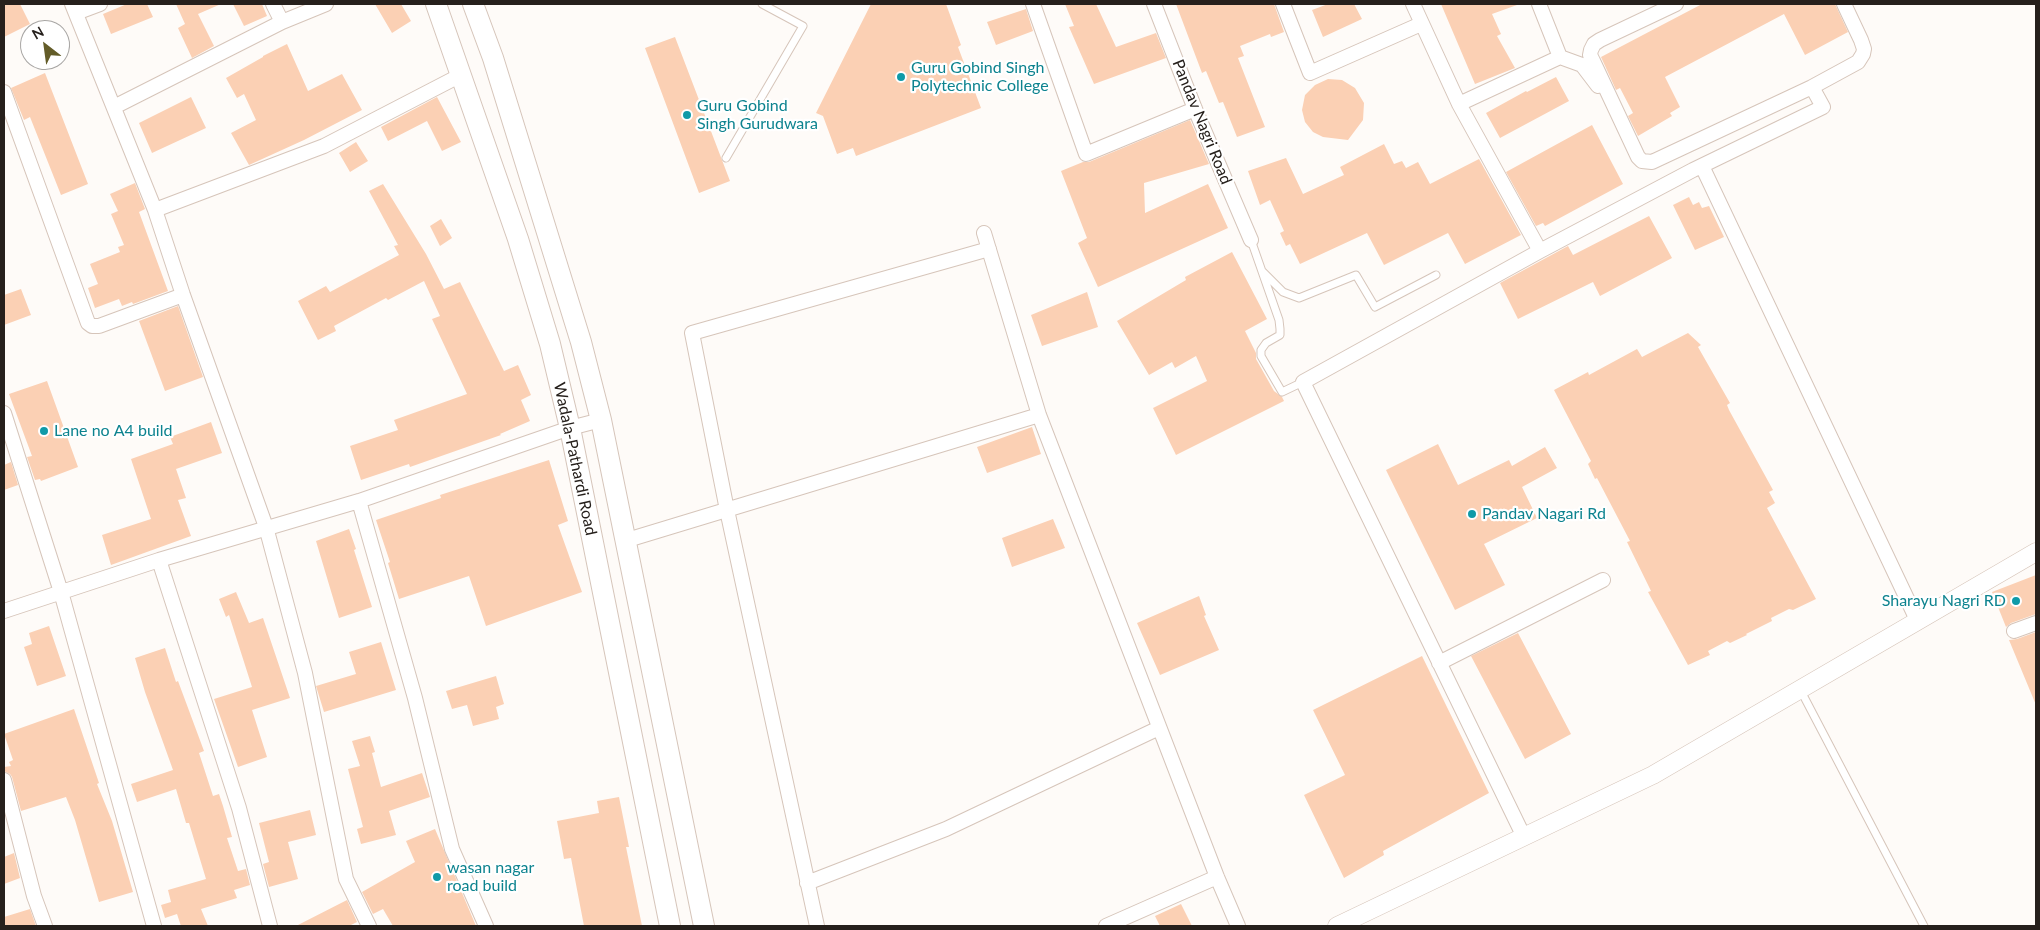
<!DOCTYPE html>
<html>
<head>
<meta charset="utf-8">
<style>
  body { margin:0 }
  #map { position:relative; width:2040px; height:930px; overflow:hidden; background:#fefbf8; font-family:Lato,sans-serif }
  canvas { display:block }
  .frame { position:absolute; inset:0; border:5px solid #26201c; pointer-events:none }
  .north { position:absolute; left:20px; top:20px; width:50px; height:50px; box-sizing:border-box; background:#fff; border:1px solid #a8a6a4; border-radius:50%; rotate:330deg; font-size:14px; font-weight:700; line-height:20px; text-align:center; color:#26201c }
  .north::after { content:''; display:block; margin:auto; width:18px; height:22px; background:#635c28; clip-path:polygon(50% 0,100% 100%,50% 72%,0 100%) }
</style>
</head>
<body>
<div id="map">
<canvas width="2040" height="930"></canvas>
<div class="frame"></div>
<div class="north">N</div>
</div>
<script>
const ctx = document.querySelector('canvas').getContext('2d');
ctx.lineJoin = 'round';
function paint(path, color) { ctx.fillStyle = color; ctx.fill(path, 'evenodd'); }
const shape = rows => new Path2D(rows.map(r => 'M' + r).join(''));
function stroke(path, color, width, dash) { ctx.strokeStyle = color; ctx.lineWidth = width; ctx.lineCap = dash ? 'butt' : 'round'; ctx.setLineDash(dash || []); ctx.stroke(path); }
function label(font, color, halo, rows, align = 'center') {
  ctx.font = font + ' Lato,sans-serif'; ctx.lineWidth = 4.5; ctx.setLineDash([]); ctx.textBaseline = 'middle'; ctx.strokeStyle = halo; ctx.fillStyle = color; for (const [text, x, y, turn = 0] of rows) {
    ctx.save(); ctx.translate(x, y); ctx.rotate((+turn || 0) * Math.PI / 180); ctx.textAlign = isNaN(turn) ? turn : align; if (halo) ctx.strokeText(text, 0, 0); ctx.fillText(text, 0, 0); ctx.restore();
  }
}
const building = shape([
  [4,4,20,4,30,24,4,37],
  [127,4,147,4,153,17,111,34,103,14],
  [176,4,221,4,198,14,214,46,192,58,178,28,185,24],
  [233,4,262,4,267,16,244,26],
  [375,4,401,4,411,21,392,33],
  [871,4,946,4,961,45,958,47,981,108,856,156,853,148,837,154,823,116,816,113],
  [1065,4,1096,4,1116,47,1156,33,1166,58,1094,84,1069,27,1074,26],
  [1176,4,1274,4,1284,32,1271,37,1270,34,1240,46,1244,56,1238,58,1265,127,1237,137,1223,102,1219,103,1206,71,1202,73],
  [1328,4,1354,4,1362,19,1323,37,1312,10],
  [1441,4,1517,4,1517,5,1492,14,1501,34,1497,36,1515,68,1475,84],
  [1702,4,1835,4,1848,32,1805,55,1784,14,1665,77,1680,107,1670,113,1672,116,1638,136,1628,116,1633,113,1620,88,1616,90,1601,57],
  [1026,9,1033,31,996,45,987,22],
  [675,37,730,181,699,193,645,48],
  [287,44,308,91,342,74,362,110,304,140,249,165,231,133,256,120,244,94,237,98,226,78,263,57,263,56],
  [45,73,88,184,61,195,30,117,24,120,11,88],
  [1556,77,1569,101,1500,138,1486,113,1526,91,1527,92],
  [1328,79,1342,80,1355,88,1364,103,1363,120,1348,140,1323,137,1313,132,1305,122,1302,110,1305,95,1315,85],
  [191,97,206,128,152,153,139,123],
  [437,97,461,142,442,151,427,121,388,141,381,127],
  [1190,120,1209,164,1144,183,1145,213,1208,184,1228,228,1098,287,1078,243,1087,238,1061,171,1083,162,1089,162],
  [1592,125,1623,184,1545,226,1543,223,1536,226,1506,172],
  [356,142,368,161,350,172,339,153],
  [1384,144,1394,164,1402,161,1406,168,1418,162,1430,184,1479,159,1521,235,1465,264,1448,233,1384,265,1367,233,1300,264,1290,244,1286,246,1280,233,1284,231,1270,200,1260,205,1248,171,1286,158,1303,194,1344,175,1340,167],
  [135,183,145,209,139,212,168,291,133,304,132,302,122,306,119,299,95,308,88,288,98,284,90,264,120,252,118,247,124,245,111,214,118,211,110,194],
  [383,184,426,254,444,289,460,282,504,371,518,365,531,395,521,400,530,421,500,434,501,435,410,467,409,464,361,480,350,446,398,430,394,420,467,394,432,319,440,316,424,281,388,300,386,298,334,326,336,331,318,340,298,301,326,286,330,292,399,255,394,246,398,245,369,191],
  [1689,197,1693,205,1699,202,1702,208,1709,206,1724,237,1695,250,1673,205],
  [1649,216,1672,258,1600,296,1593,282,1518,319,1500,283,1568,246,1573,255],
  [441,219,452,238,440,246,430,226],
  [1232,252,1267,319,1245,331,1256,353,1256,359,1274,391,1282,397,1284,401,1176,455,1153,408,1207,381,1196,356,1175,368,1172,362,1149,375,1117,321,1186,280,1185,277],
  [21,289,31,315,4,325,4,295],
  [1087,292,1098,327,1042,346,1031,315],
  [178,306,203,377,165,391,139,321],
  [1688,333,1701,345,1698,347,1730,403,1727,405,1729,410,1773,490,1769,492,1775,503,1767,508,1816,599,1793,610,1789,609,1771,618,1772,621,1746,634,1747,635,1730,643,1727,641,1708,651,1710,655,1688,665,1648,592,1651,591,1627,542,1630,541,1597,478,1595,479,1588,464,1591,461,1554,390,1588,372,1589,375,1637,349,1642,357],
  [47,381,78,467,41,481,40,479,35,480,27,457,32,456,9,394],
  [211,422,222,453,176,469,186,498,178,500,191,536,111,565,102,535,151,519,131,459,173,444,170,437],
  [1032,427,1041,454,987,473,977,447],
  [1438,444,1458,485,1509,460,1512,466,1545,447,1557,468,1522,487,1537,518,1484,544,1505,585,1455,610,1386,470],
  [549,460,568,521,558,525,582,592,486,626,469,576,399,599,388,563,390,562,376,520,441,498,440,495],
  [11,462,18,485,4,490,4,465],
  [1053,519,1065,548,1012,567,1002,538],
  [349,529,356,549,354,550,372,607,339,618,316,541],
  [2036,575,2036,614,2011,623,2006,627,1992,592],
  [236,592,249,623,263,618,290,698,252,710,267,757,238,767,214,699,252,687,229,615,226,617,219,599],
  [1199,596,1206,615,1204,616,1219,650,1160,675,1137,623],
  [49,626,66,676,37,686,24,647,32,644,29,633],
  [2036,632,2036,705,2009,640,2017,639],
  [1518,633,1571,734,1525,759,1471,656],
  [381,642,396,690,324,712,316,686,356,674,349,652],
  [165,648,176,682,178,681,204,751,199,753,213,796,219,794,223,806,232,837,227,838,238,871,246,869,250,885,234,890,237,898,201,909,208,926,181,926,177,914,165,918,161,905,171,902,168,890,206,879,189,823,186,823,176,789,137,802,131,784,173,770,145,692,135,658],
  [1422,656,1489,793,1383,851,1384,855,1344,878,1304,795,1345,775,1313,710],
  [496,676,504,704,496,707,499,719,473,726,467,705,452,709,446,691],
  [74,709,99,783,97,784,112,821,133,892,99,902,75,820,66,797,21,811,12,777,10,774,4,771,4,767,11,766,9,762,13,760,4,734],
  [370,736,375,752,372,753,381,787,422,773,430,797,389,811,396,835,361,844,357,829,363,827,348,769,360,766,352,741],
  [619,797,629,847,626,847,642,926,584,926,571,858,564,859,557,821,599,813,597,801],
  [310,810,316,835,288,842,298,879,269,887,263,864,269,862,259,823],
  [435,829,476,926,393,926,383,909,373,914,362,892,415,862,406,841],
  [14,853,20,878,4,884,4,857],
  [347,900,357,922,349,926,296,926],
  [1181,904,1192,926,1160,926,1155,916],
  [30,909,36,926,4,926,4,917]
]);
const service = shape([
  [726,158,803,26,762,4],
  [1251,240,1279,320,1280,329,1280,335,1266,343,1261,350,1261,356,1282,392,1303,382],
  [1263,272,1283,292,1299,298,1356,275,1375,307,1436,275],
  [1801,691,1924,926]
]);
const minor = shape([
  [72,4,155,210,183,295,266,527,305,673,346,879,369,926],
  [273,4,282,22],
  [1033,4,1086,154,1195,109],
  [1154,4,1195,109,1251,240],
  [1283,4,1310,73,1421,24],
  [1413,4,1459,104,1540,251],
  [1539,4,1560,57],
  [76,13,100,4],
  [1812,87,1858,62,1863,54,1864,49,1861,40,1844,4],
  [4,92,88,323,92,326,99,326,183,295],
  [1459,104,1560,57,1582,65,1598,86],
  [114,107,282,22,326,4],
  [1702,166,1918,622],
  [155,210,324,146,461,75],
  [984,233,1039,415,1217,877,1238,926],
  [4,413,61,592,154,926],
  [359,501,415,698,452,849,486,926],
  [624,541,1039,415],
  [159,560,239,808,270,926],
  [4,611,159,560,359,501,570,428,601,420],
  [2014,631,2036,623],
  [1439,663,1603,580],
  [4,780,34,896,45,926],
  [1524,837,1303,382,1540,251,1693,170,1823,107,1812,87,1652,162,1642,161,1638,157,1593,61,1590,55,1591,50,1594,44,1600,40,1676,4],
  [807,883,946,829,1159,728],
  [817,926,727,510,692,333,989,249],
  [1106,926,1217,877]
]);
const tertiary = shape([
  [1337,926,1653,775,2036,552]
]);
const secondary = shape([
  [436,4,518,239,550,344,570,428,670,926],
  [473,4,493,58,581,342,601,420,704,926]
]);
const markers = [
  [901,77,5,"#0f9aa8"],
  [687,115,5,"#0f9aa8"],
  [44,431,5,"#0f9aa8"],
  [1472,514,5,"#0f9aa8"],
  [2016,601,5,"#0f9aa8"],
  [437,877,5,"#0f9aa8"]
];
const cultureNames = [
  ["Guru Gobind Singh",911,68],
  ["Polytechnic College",911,86],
  ["Guru Gobind",697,106],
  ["Singh Gurudwara",697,124],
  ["Lane no A4 build",54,431],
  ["Pandav Nagari Rd",1482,514],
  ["Sharayu Nagri RD",2006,601,"right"],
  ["wasan nagar",447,868],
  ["road build",447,886]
];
const streetNames = [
  ["Pandav Nagri Road",1202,122,68],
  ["Wadala-Pathardi Road",575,459,78]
];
paint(building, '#fbd0b4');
stroke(service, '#d6c5ba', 9);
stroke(minor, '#d6c5ba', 16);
stroke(tertiary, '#d6c5ba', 19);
stroke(secondary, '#d6c5ba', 22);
stroke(service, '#fff', 7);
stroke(minor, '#fff', 14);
stroke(tertiary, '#fff', 18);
stroke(secondary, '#fff', 20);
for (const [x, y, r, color] of markers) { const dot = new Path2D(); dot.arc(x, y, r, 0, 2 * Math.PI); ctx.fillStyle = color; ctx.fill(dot); stroke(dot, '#fff', 2); }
label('16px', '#0d838f', '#fff', cultureNames, 'left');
label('16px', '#26201c', '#fff', streetNames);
</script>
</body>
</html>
